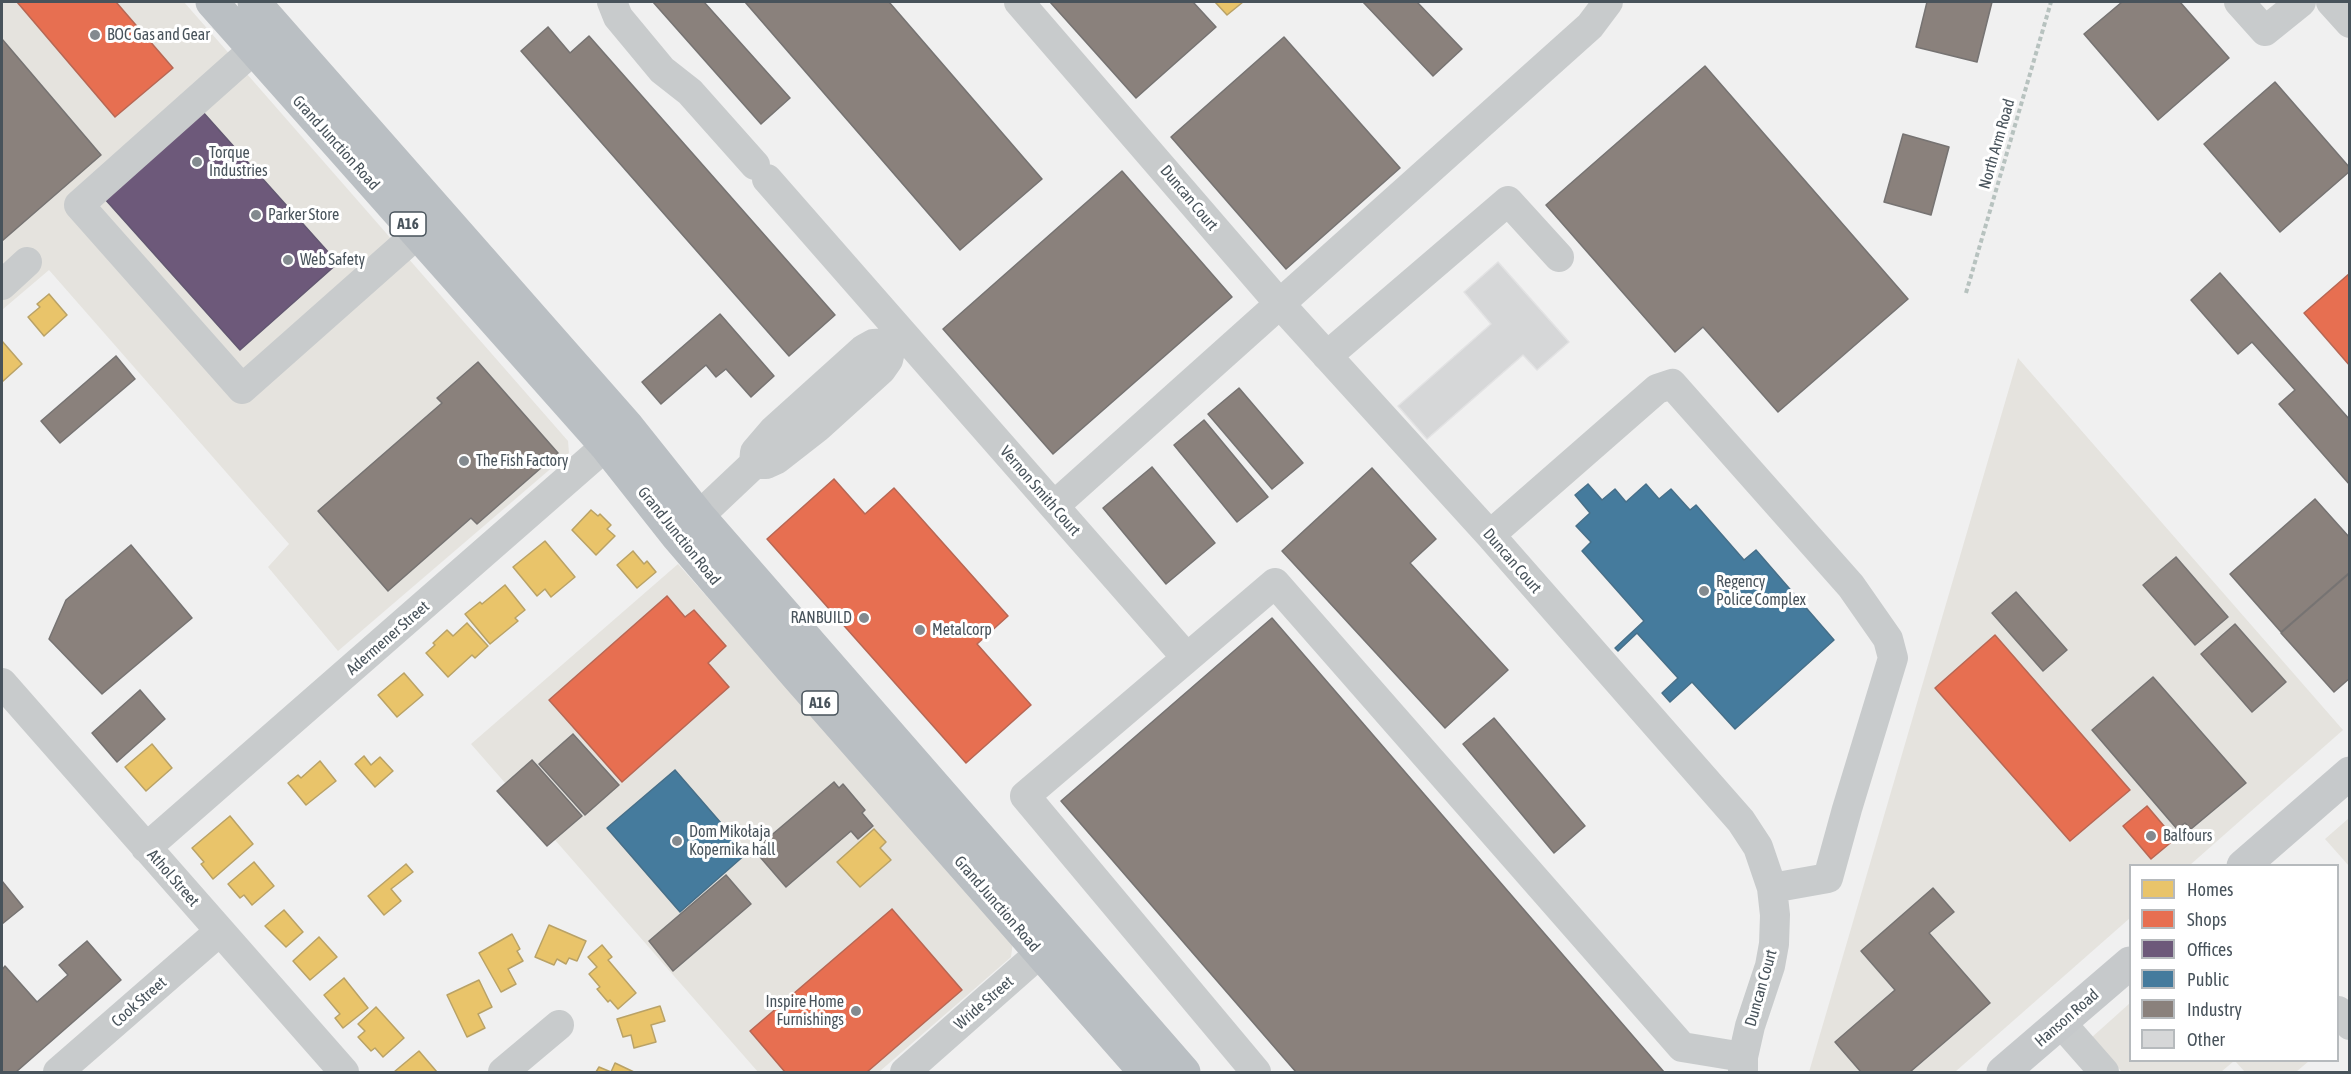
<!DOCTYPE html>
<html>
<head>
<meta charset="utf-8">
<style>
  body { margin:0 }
  #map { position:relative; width:2351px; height:1074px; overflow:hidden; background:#f0f0f0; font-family:"Asap Condensed",sans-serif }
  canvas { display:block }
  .frame { position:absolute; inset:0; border:3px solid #48535b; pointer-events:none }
  .legend { position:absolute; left:2129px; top:864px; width:210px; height:198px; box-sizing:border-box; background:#fff; border:2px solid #b6babd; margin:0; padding:8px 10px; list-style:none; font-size:18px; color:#48535b }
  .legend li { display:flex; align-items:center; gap:12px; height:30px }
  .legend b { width:30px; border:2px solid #b6babd }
</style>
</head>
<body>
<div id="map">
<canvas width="2351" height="1074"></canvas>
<div class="frame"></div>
<ul class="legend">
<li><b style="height:16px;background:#e9c46a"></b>Homes</li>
<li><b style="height:16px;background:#e76f51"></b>Shops</li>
<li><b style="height:16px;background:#6d597a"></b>Offices</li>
<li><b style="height:16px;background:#457b9d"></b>Public</li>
<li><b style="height:16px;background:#8a817c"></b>Industry</li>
<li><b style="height:16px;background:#d6d7d8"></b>Other</li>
</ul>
</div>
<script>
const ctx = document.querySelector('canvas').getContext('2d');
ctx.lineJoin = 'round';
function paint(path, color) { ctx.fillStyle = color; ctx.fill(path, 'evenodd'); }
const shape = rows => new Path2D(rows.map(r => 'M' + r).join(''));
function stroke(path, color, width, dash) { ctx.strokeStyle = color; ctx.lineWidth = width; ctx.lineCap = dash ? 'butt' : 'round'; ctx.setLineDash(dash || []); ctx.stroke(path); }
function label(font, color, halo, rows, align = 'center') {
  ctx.font = font + ' "Asap Condensed",sans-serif'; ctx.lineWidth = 6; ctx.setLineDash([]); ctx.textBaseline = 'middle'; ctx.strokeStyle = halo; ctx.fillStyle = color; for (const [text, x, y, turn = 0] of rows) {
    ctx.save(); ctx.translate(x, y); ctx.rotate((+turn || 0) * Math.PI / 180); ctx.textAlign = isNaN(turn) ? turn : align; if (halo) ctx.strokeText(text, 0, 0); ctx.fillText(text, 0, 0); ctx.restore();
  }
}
const commercial = shape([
  [2,2,184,2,568,441,569,453,338,651,268,567,289,544,49,270,2,310],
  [2018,358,2343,730,2190,865,2130,866,2130,918,1955,1072,1809,1072],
  [678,564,1013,942,1011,957,879,1072,758,1072,471,744],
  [2349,818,2349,866,2325,839],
  [2130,1003,2130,1060,2234,1061,2221,1072,2122,1072,2091,1038],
  [2235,1061,2309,1061,2296,1072,2245,1072]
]);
const homes = shape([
  [1215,2,1243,2,1227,15,1215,2],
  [49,294,67,315,44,336,28,317,40,307,37,304,49,294],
  [2,341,22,364,2,382,2,341],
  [591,510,598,516,600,514,611,525,607,529,615,536,596,555,572,530,591,510],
  [545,541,575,577,551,597,545,589,537,596,513,567,545,541],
  [633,551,644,564,647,561,656,572,637,588,617,565,633,551],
  [505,585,525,610,515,618,518,621,490,644,465,614,480,602,482,604,505,585],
  [467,623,488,646,475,658,472,655,448,677,426,653,435,645,433,643,447,630,453,636,467,623],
  [404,673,423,695,397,717,378,695,404,673],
  [152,744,172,768,146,791,125,767,152,744],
  [364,756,371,765,380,757,393,771,375,787,355,764,364,756],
  [320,761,336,781,306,805,288,783,298,775,301,778,320,761],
  [230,816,253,844,213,879,201,864,204,862,192,848,230,816],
  [874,829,886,842,880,848,891,860,860,887,837,862,874,829],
  [254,862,274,886,252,905,244,895,240,898,228,884,254,862],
  [406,864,413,872,391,889,401,901,384,915,368,896,406,864],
  [284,910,303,932,286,947,265,926,284,910],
  [549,925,586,941,577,961,569,958,566,964,557,959,554,965,535,957,549,925],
  [512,934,520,949,517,951,523,961,508,969,516,984,501,992,479,953,512,934],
  [319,937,337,957,310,980,293,961,319,937],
  [602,945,612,957,608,960,636,993,618,1009,610,1000,608,1002,597,989,600,987,589,974,597,967,588,957,602,945],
  [344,978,368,1008,343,1028,335,1018,340,1014,324,995,344,978],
  [479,980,492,1007,478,1014,485,1028,467,1037,447,995,479,980],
  [660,1006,665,1021,651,1025,656,1042,634,1048,631,1035,623,1037,617,1019,660,1006],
  [376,1007,404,1038,383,1057,375,1048,371,1051,358,1037,365,1031,358,1024,376,1007],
  [419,1051,437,1072,394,1072,419,1051],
  [615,1063,634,1072,596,1072,599,1067,611,1072,615,1063]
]);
const shops = shape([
  [17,2,116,2,173,68,115,117,17,2],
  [2350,273,2350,366,2304,313,2350,273],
  [834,479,865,514,894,488,1008,616,977,644,1031,705,966,763,767,539,834,479],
  [667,596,685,617,694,610,726,646,708,663,729,687,622,782,549,700,667,596],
  [1995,635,2130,790,2070,841,1935,688,1995,635],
  [2147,806,2175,839,2151,859,2123,826,2147,806],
  [892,909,962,990,867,1072,785,1072,750,1031,892,909]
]);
const offices = shape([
  [202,111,338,263,240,350,104,198,202,111]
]);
const public = shape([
  [1588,484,1602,500,1615,489,1626,502,1646,484,1659,499,1671,489,1690,510,1696,505,1744,560,1756,550,1834,640,1735,729,1692,682,1670,702,1662,693,1678,678,1637,633,1618,651,1615,648,1644,621,1582,551,1591,542,1576,526,1590,513,1575,495,1588,484],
  [675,770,747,853,680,912,607,828,675,770]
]);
const industry = shape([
  [653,2,704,2,790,98,761,124,653,2],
  [745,2,889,2,1042,179,960,250,745,2],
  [1050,2,1193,2,1216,27,1136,98,1050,2],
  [1363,2,1417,2,1462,49,1433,76,1363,2],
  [1927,2,1992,2,1977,62,1916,47,1927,2],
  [2122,2,2180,2,2229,58,2158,120,2084,34,2122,2],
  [548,27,570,53,589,36,835,315,789,356,521,51,548,27],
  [1284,37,1400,168,1286,269,1171,137,1284,37],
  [2,39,101,155,2,241,2,39],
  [1705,66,1908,299,1778,412,1703,327,1675,352,1546,205,1705,66],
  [2275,82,2350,168,2350,171,2280,232,2204,144,2275,82],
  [1903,134,1949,147,1931,215,1884,202,1903,134],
  [1122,171,1232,297,1053,454,943,329,1122,171],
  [2220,273,2350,420,2350,485,2279,404,2295,390,2252,342,2238,354,2191,300,2220,273],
  [720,314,774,376,751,397,726,369,716,377,706,365,661,404,642,382,720,314],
  [116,356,135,379,60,443,41,421,116,356],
  [478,362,558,453,477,524,471,518,388,591,318,511,442,403,437,398,478,362],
  [1239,388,1303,463,1272,489,1208,414,1239,388],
  [1204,420,1268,497,1237,522,1174,445,1204,420],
  [1152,467,1215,543,1166,584,1103,508,1152,467],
  [1372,468,1436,539,1410,563,1508,670,1445,728,1282,551,1372,468],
  [2315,499,2350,538,2350,572,2281,632,2230,574,2315,499],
  [131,545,192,618,102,694,49,639,66,600,131,545],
  [2176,557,2228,617,2195,645,2143,585,2176,557],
  [2350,573,2350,678,2334,692,2281,633,2350,573],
  [2016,592,2067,650,2043,671,1992,613,2016,592],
  [1272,618,1664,1072,1296,1072,1061,801,1272,618],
  [2235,624,2286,682,2252,712,2201,654,2235,624],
  [2153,677,2246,783,2191,829,2185,823,2177,829,2092,730,2153,677],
  [140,690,165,719,117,762,92,733,140,690],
  [1494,718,1585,826,1554,853,1463,744,1494,718],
  [573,734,619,785,585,815,539,764,573,734],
  [532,760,582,816,547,846,497,791,532,760],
  [834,782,839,788,843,784,865,810,862,813,873,826,858,839,851,831,786,887,754,850,834,782],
  [726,875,751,904,673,971,649,941,726,875],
  [2,881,23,907,2,924,2,881],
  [1933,888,1954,912,1929,933,1990,1003,1910,1072,1861,1072,1835,1042,1895,990,1861,951,1933,888],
  [87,941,121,980,16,1072,2,1072,2,970,5,966,37,1002,68,975,59,965,87,941]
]);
const building = shape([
  [1498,262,1569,342,1537,370,1523,355,1427,439,1398,406,1491,324,1464,292,1498,262]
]);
const path = shape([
  [1966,293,2051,2]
]);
const minor = shape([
  [612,2,618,17,662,70,690,92,755,165],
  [1019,2,1279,303,1490,535,1741,821,1758,847,1772,888,1775,915,1774,944,1770,966,1750,1026,1743,1057,1743,1072],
  [2239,2,2265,31,2301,2],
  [2331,2,2350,23],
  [253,50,79,205,242,389,417,234],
  [767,179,1187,658],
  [2,285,27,262],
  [1327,356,1508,201,1559,257],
  [754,464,766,464,777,459,818,427,881,370,888,360,892,343,901,334],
  [1054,506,1590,26,1608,2],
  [682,532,754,464,755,452,773,431,864,349,873,344,892,343],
  [1490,535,1657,389,1672,384,1851,586,1888,639,1893,658,1847,809,1828,878,1772,888],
  [2,683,344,1072],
  [146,848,623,431],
  [2338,1011,2350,1025],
  [2061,1023,2104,1072],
  [58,1072,220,931],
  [503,1072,559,1025],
  [905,1072,1058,937],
  [1256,1072,1025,796,1275,583,1682,1047,1743,1057]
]);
const major = shape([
  [2243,866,2350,773],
  [2003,1072,2130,963]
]);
const highway = shape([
  [212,2,606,446,677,536,797,676,1145,1072],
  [254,2,628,427,699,516,1184,1072]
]);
const markers = [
  [95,35,6,"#838a8f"],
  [197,162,6,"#838a8f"],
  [256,215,6,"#838a8f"],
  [288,260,6,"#838a8f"],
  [464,461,6,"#838a8f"],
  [1704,591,6,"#838a8f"],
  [864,618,6,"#838a8f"],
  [920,630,6,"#838a8f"],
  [2151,836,6,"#838a8f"],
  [677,841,6,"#838a8f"],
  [856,1011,6,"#838a8f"]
];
const shields = [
  [408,224,36],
  [820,703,36]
];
const shieldNames = [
  ["A16",408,224],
  ["A16",820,703]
];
const poiNames = [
  ["BOC Gas and Gear",107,35],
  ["Torque",209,153],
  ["Industries",209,171],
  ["Parker Store",268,215],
  ["Web Safety",300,260],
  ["The Fish Factory",476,461],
  ["Regency",1716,582],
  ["Police Complex",1716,600],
  ["RANBUILD",852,618,"right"],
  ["Metalcorp",932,630],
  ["Dom Mikołaja",689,832],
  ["Kopernika hall",689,850],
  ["Balfours",2163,836],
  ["Inspire Home",844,1002,"right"],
  ["Furnishings",844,1020,"right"]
];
const streetNames = [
  ["Grand Junction Road",336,143,48],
  ["North Arm Road",1997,144,-74],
  ["Duncan Court",1189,198,50],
  ["Vernon Smith Court",1040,491,49],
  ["Grand Junction Road",679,536,51],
  ["Duncan Court",1512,561,49],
  ["Adermener Street",388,638,-41],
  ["Athol Street",173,878,49],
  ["Grand Junction Road",997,904,49],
  ["Duncan Court",1761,988,-74],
  ["Cook Street",139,1002,-41],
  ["Wride Street",984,1003,-41],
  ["Hanson Road",2067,1018,-41]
];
paint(commercial, '#e5e3de');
paint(homes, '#e9c46a');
stroke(homes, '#b9a266', 1.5);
paint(shops, '#e76f51');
stroke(shops, '#b76754', 1.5);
paint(offices, '#6d597a');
stroke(offices, '#625771', 1.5);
paint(public, '#457b9d');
stroke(public, '#466f89', 1.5);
paint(industry, '#8a817c');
stroke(industry, '#767372', 1.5);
paint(building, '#d6d7d8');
stroke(building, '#e2e2e3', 1.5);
stroke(path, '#b7c2bf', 4, [4.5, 3]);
stroke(minor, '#c8cbcc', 30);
stroke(major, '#c6c9cb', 33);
stroke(highway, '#babfc3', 33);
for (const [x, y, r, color] of markers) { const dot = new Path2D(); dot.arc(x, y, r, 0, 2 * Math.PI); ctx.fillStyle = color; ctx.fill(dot); stroke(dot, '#fff', 2); }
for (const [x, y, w] of shields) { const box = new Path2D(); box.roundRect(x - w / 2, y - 12, w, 24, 4.5); ctx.fillStyle = '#fff'; ctx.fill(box); stroke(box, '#48535b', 1.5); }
label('bold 15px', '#48535b', null, shieldNames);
label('16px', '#48535b', '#fff', poiNames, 'left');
label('16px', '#48535b', '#fff', streetNames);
</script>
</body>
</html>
